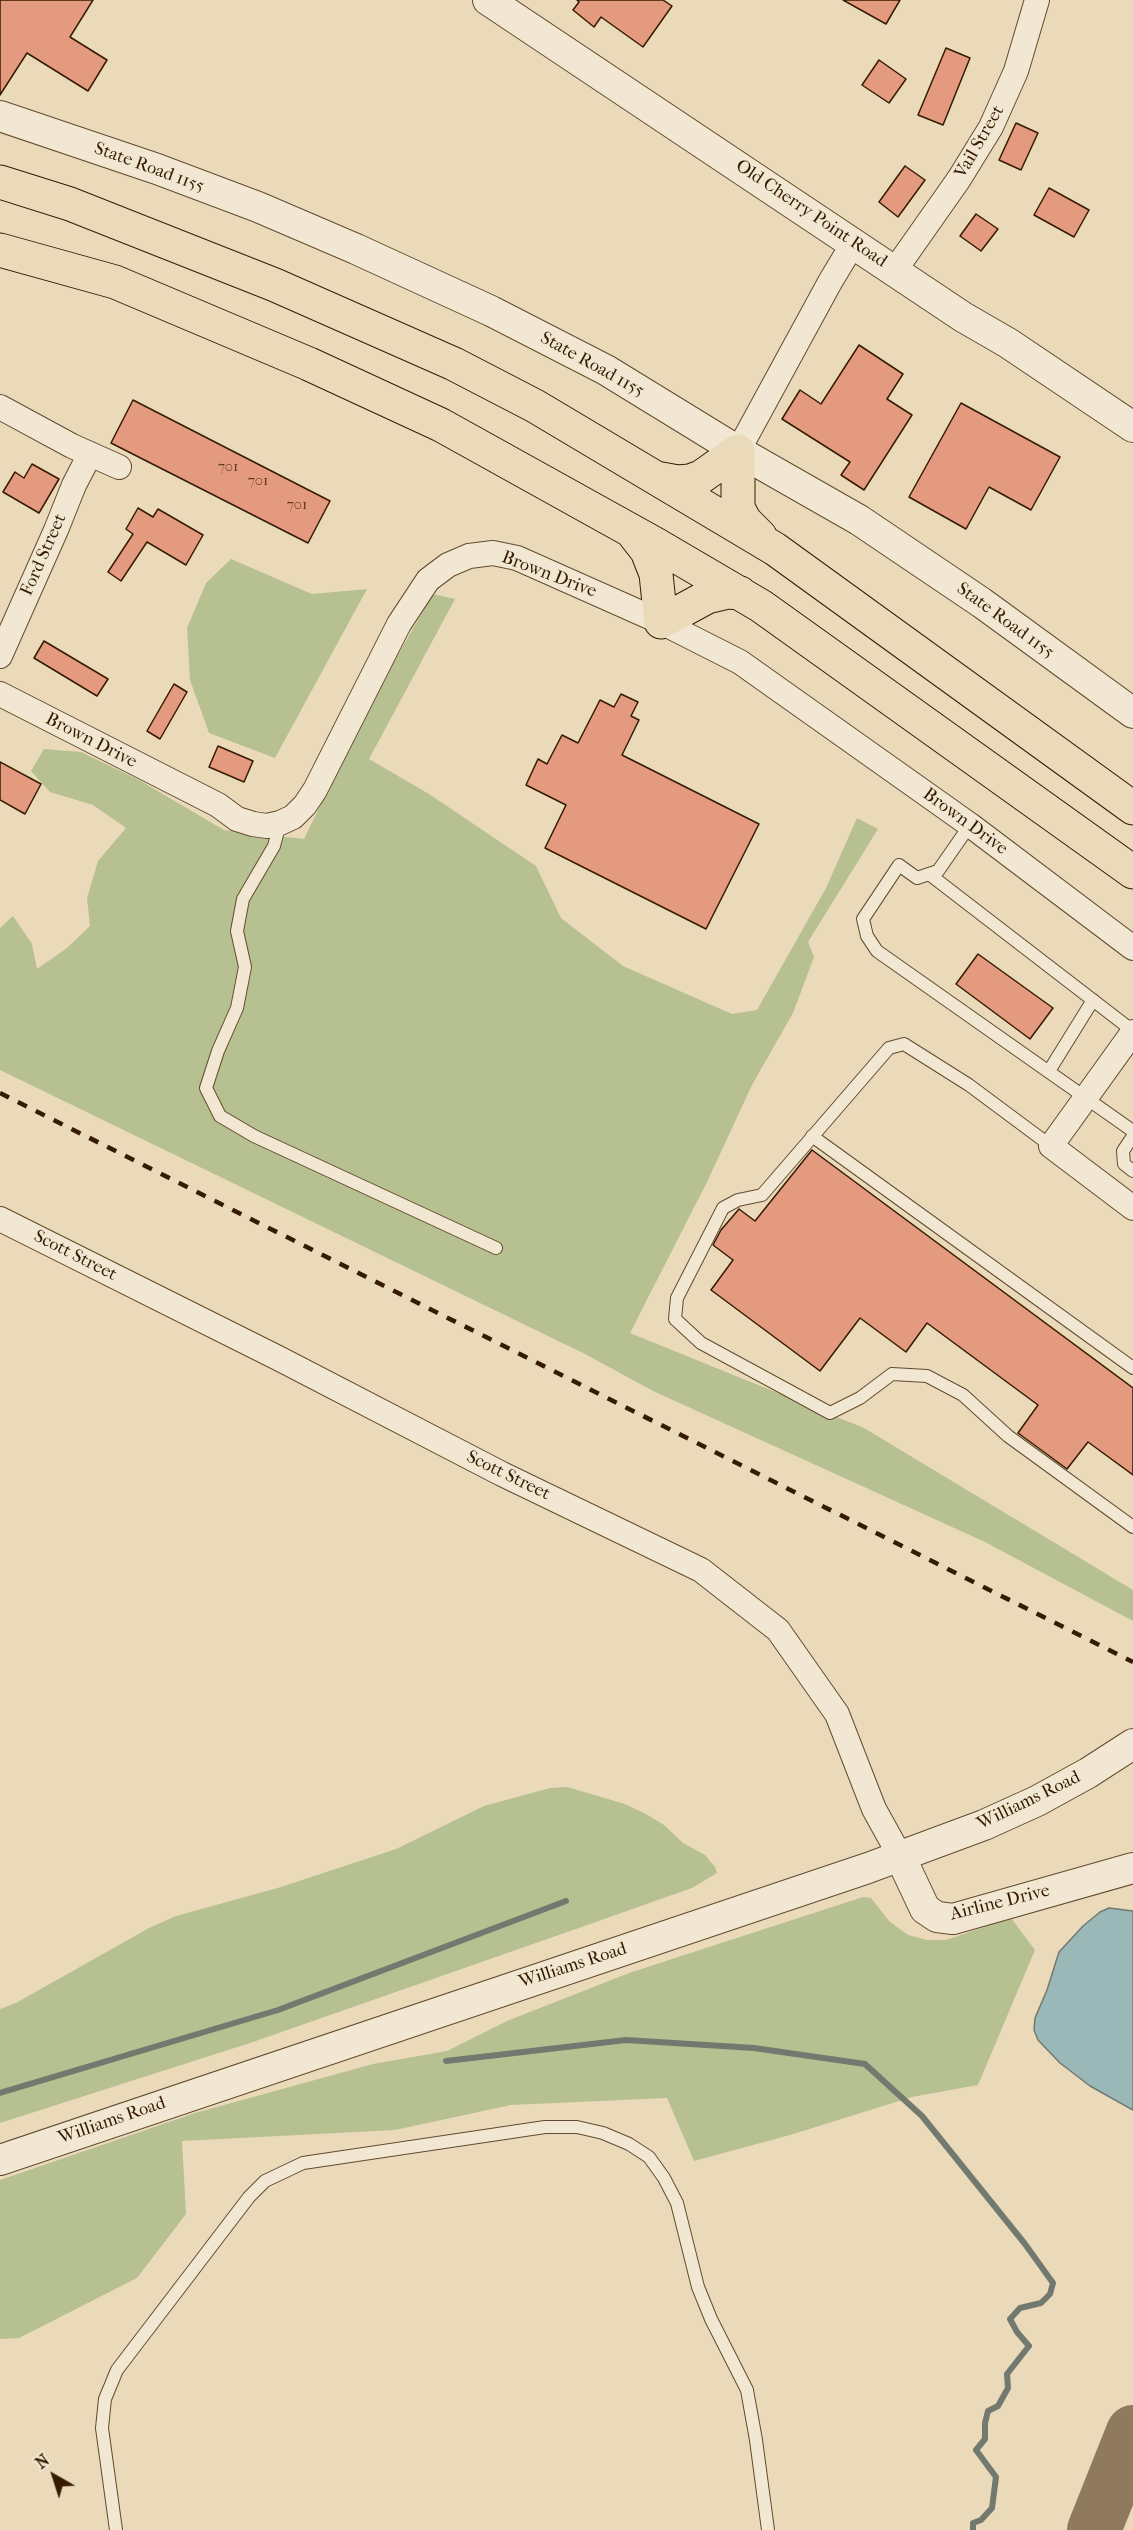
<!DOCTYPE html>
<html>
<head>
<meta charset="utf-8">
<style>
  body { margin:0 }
  #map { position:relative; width:1133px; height:2530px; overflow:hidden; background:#ebdaba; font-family:"IM FELL French Canon",serif }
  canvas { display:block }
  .north { position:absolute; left:24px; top:2446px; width:60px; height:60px; -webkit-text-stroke:4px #f2e7d2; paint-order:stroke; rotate:321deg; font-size:16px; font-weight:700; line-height:24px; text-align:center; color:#351b00 }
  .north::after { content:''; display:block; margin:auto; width:21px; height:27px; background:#351b00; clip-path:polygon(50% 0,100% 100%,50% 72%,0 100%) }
</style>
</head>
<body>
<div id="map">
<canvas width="1133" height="2530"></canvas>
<div class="north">N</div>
</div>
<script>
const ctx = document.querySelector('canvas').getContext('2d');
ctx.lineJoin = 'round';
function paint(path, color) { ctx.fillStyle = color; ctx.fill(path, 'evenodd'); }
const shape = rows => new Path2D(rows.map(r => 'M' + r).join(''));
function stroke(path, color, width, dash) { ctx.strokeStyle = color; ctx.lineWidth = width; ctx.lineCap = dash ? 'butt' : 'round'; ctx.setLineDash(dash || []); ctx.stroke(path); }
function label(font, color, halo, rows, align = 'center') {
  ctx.font = font + ' "IM FELL French Canon",serif'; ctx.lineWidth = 4.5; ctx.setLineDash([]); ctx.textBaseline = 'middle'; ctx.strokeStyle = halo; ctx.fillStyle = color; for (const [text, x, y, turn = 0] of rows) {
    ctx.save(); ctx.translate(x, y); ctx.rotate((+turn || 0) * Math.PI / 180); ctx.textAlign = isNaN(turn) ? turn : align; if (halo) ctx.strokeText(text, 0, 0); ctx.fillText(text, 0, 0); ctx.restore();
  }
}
const green = shape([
  [231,559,312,594,367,589,275,758,209,733,190,680,187,628,206,583],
  [433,594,455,599,369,759,429,794,536,866,561,918,623,966,732,1014,757,1010,826,888,857,818,878,829,808,942,814,957,793,1013,752,1085,707,1182,630,1333,864,1428,1133,1590,1133,1621,985,1542,653,1391,585,1354,0,1070,0,928,13,916,32,944,37,969,67,948,90,926,87,898,98,861,126,828,93,805,50,792,31,771,44,749,81,752,139,780,224,830,304,839,369,705],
  [567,1787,625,1804,646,1814,664,1825,683,1843,705,1855,715,1867,717,1873,692,1888,573,1930,250,2043,0,2123,0,2009,16,2003,149,1928,176,1916,281,1887,396,1849,484,1806,550,1788],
  [863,1897,871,1898,889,1921,908,1935,927,1940,946,1940,1011,1918,1035,1950,978,2085,912,2097,790,2135,694,2161,667,2098,511,2105,395,2130,182,2141,186,2214,137,2278,19,2338,0,2339,0,2180,195,2113,373,2064,447,2051,507,2021,629,1973]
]);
const water = shape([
  [1109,1908,1133,1911,1133,2110,1090,2086,1060,2063,1038,2040,1034,2030,1035,2018,1047,1990,1059,1952,1083,1926,1100,1912,1109,1908]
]);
const stream = shape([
  [446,2061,626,2040,754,2048,865,2064,922,2116,1025,2244,1053,2283,1050,2294,1041,2303,1020,2308,1010,2319,1017,2332,1029,2346,1007,2374,1008,2388,998,2406,988,2411,985,2423,985,2439,976,2450,996,2477,992,2508,981,2520,973,2523,973,2530],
  [0,2093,278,2010,566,1901]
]);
const taxiway = shape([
  [1094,2530,1133,2432]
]);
const building = shape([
  [0,0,93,0,70,37,107,60,88,91,27,53,0,95,0,0],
  [577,0,663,0,672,6,643,47,601,17,594,27,573,10,579,2,577,0],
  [843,0,900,0,886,24,843,0],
  [946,48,970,58,943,125,918,115,946,48],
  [879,60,906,79,889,103,862,85,879,60],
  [1016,123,1038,133,1021,170,999,160,1016,123],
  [905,166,925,180,898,217,879,202,905,166],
  [1049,188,1089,210,1074,237,1034,215,1049,188],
  [976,214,998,229,981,251,960,236,976,214],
  [859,345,903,374,887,399,912,415,864,490,841,475,850,462,782,419,800,390,821,404,859,345],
  [133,400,330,501,308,543,111,443,133,400],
  [961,403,1060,457,1031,510,989,487,966,529,909,497,961,403],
  [32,464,59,479,39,513,3,492,15,472,24,478,32,464],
  [138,508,153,517,158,509,203,535,186,565,147,542,121,581,108,572,133,534,126,529,138,508],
  [44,641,108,679,97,696,34,658,44,641],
  [174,684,187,692,160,739,147,731,174,684],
  [621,694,638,702,631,716,639,720,622,755,759,824,706,929,545,848,566,805,526,785,538,759,547,764,562,735,578,743,600,700,614,707,621,694],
  [218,746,253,761,244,782,209,767,218,746],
  [0,762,41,784,25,814,0,800,0,762],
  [978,954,1053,1008,1030,1039,956,984,978,954],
  [812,1150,1133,1388,1133,1475,1088,1442,1067,1469,1018,1433,1038,1405,927,1323,906,1352,860,1318,820,1371,711,1290,733,1260,713,1245,721,1230,739,1209,755,1221,812,1150]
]);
const service = shape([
  [280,823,274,846,243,899,237,931,245,967,237,1008,218,1051,206,1088,220,1116,254,1136,496,1248],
  [970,825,938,871,917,878,899,865,863,919,867,936,877,951,1133,1131],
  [929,874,1133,1031],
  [1049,1071,1093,1000],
  [812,1136,1133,1368],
  [1133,1136,1123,1151,1124,1164,1133,1171],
  [1051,1146,969,1085,904,1044,889,1048,762,1195,738,1200,723,1208,677,1298,675,1319,701,1343,830,1413,860,1398,892,1374,927,1376,963,1395,1008,1436,1133,1527],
  [116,2530,102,2428,105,2399,117,2370,249,2197,265,2181,303,2163,545,2127,577,2127,603,2133,629,2144,649,2157,664,2178,677,2203,698,2287,711,2319,747,2390,756,2440,768,2530]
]);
const minor = shape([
  [895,270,959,179,991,127,1016,71,1037,0],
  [0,407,72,446,119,467],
  [738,451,830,282,854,242],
  [0,656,56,530,74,485,90,454],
  [0,694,218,805,237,819,253,824,267,826,280,823,293,817,305,805,315,790,399,624,428,580,448,565,469,556,493,553,517,558,661,622,740,662,970,825,1133,948],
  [1133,1032,1051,1146,1133,1208],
  [0,1219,280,1359,502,1474,701,1570,778,1630,837,1714,874,1809,900,1856]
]);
const tertiary = shape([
  [488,0,963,317,1008,343,1133,427],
  [0,116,157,169,258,207,356,249,491,311,606,370,738,451,859,520,982,603,1133,713],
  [900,1856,925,1909,937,1917,953,1919,1133,1868],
  [0,2160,868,1868,984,1825,1037,1801,1088,1773,1133,1744]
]);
const motorway = shape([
  [0,182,70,204,275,285,454,364,535,406,775,549,1133,808],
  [0,250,115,282,309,364,441,425,657,545,761,606,1133,872],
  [738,451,738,508,745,521,760,536],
  [656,478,678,482,690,481,701,477,738,451],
  [633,533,647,551,656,574,661,622,707,597,728,592,740,593]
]);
const rail = shape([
  [0,1093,1133,1662]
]);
const numberNames = [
  ["701",228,467],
  ["701",258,481],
  ["701",297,505]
];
const streetNames = [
  ["Vail Street",980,142,-60],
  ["State Road 1155",149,168,20],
  ["Old Cherry Point Road",811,214,34],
  ["State Road 1155",592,365,29],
  ["Ford Street",44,555,-66],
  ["Brown Drive",549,575,21],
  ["State Road 1155",1005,621,36],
  ["Brown Drive",91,741,27],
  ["Brown Drive",965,822,36],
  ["Scott Street",75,1256,27],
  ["Scott Street",508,1476,26],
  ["Williams Road",1029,1801,-26],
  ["Airline Drive",1000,1903,-14],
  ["Williams Road",573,1966,-18],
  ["Williams Road",112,2121,-19]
];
paint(green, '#b7c090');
paint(water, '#9bb8b9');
stroke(water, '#72796f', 1.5);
stroke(stream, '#72796f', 6);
stroke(taxiway, '#907a5d', 54);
paint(building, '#e49a7f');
stroke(building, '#351b00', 1.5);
stroke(service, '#624b2e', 14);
stroke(minor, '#624b2e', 26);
stroke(tertiary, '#624b2e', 32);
stroke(motorway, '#351b00', 35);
stroke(service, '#f2e7d2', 12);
stroke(minor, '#f2e7d2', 24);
stroke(tertiary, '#f2e7d2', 30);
stroke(motorway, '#ebdaba', 33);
stroke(rail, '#351b00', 4.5, [10, 10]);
label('15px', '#613b20', null, numberNames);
label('18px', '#351b00', '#f2e7d2', streetNames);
</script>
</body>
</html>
